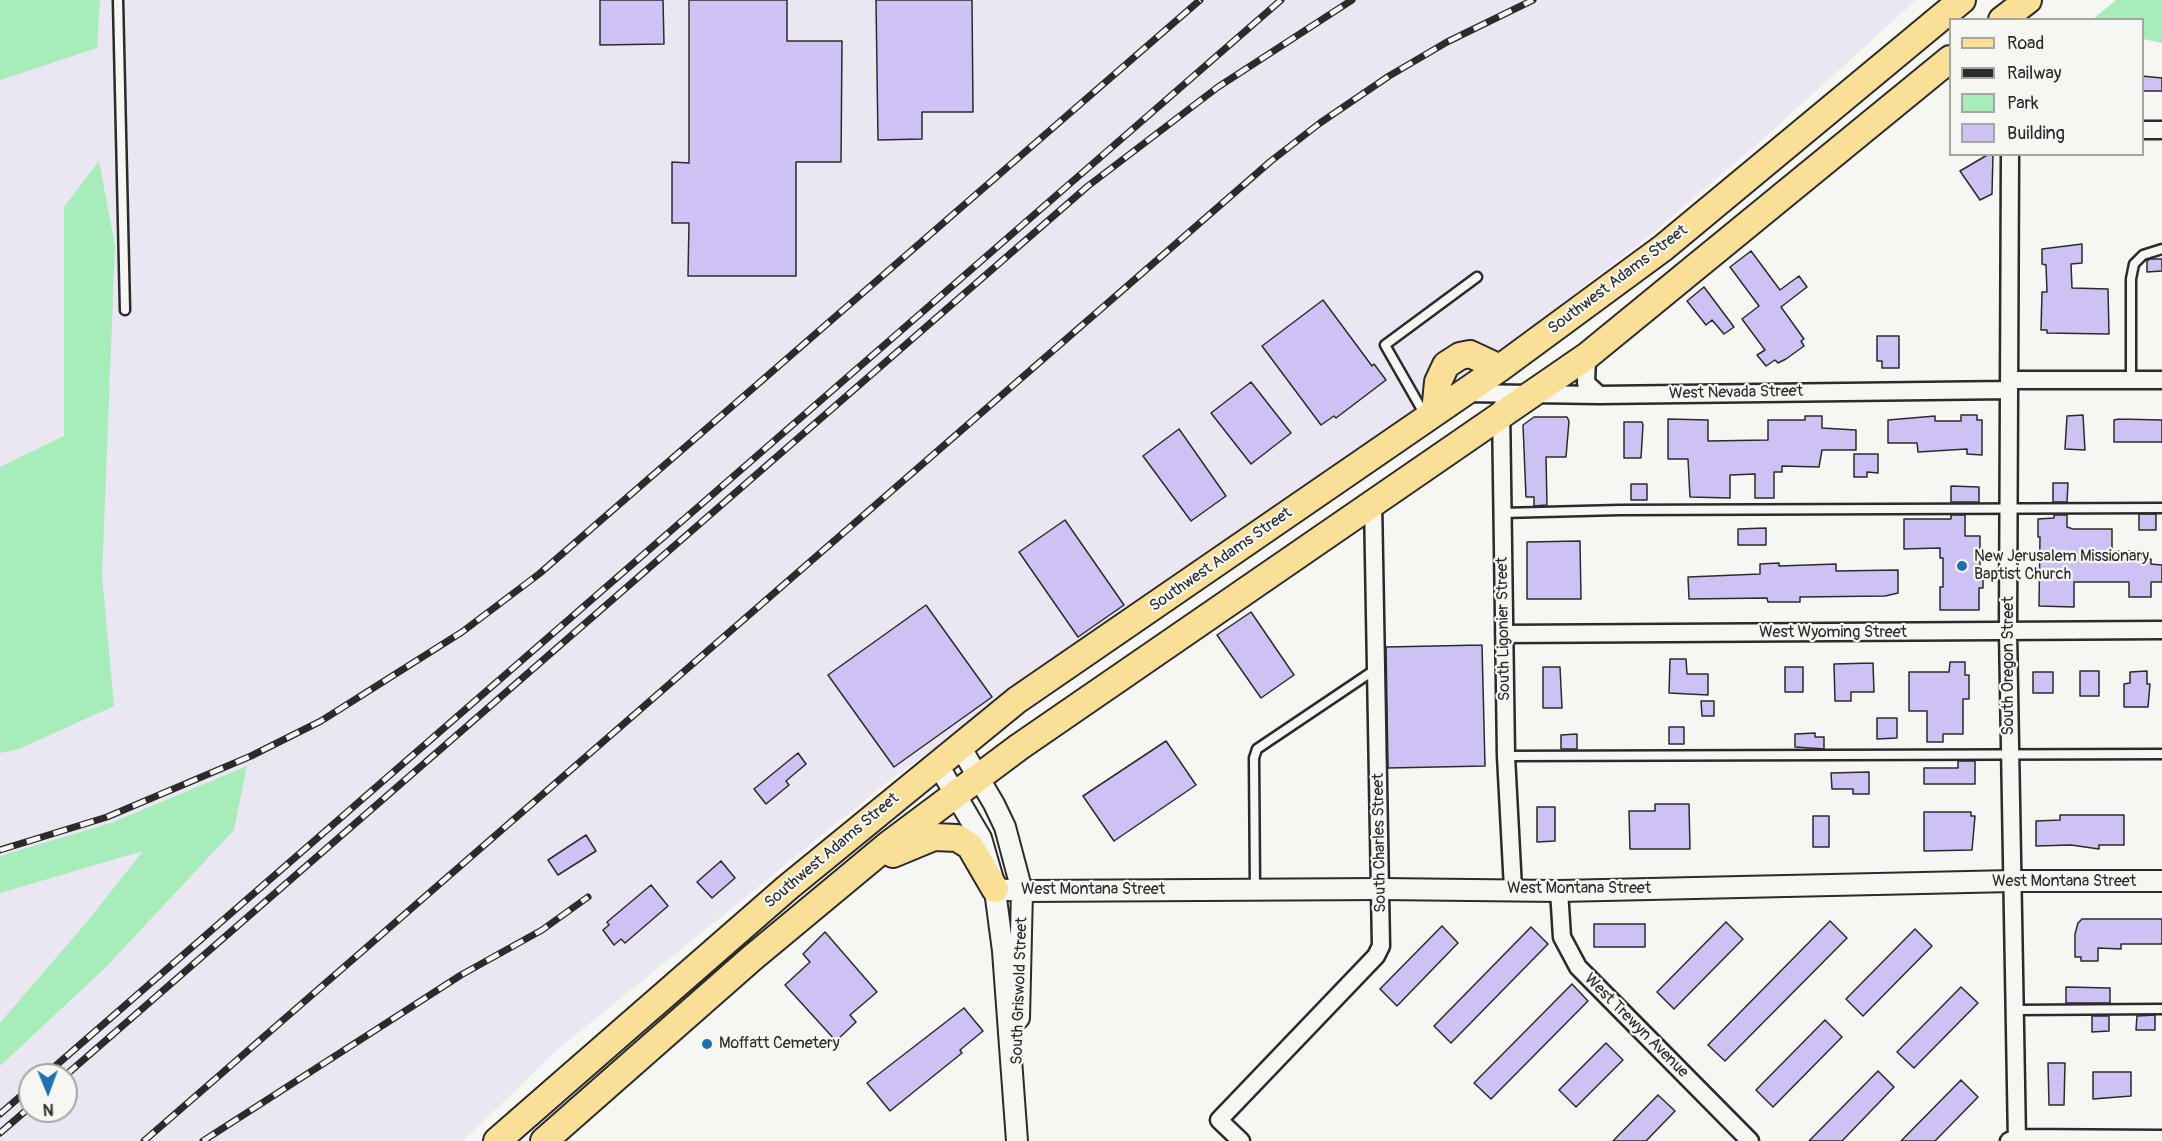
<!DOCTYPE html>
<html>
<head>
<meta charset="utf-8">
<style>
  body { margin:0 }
  #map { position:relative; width:2162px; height:1141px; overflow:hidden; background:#f6f6f2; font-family:Pangolin,sans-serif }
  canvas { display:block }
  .legend { position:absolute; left:1949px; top:18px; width:195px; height:138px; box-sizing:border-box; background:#f6f6f2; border:2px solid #a5a5a2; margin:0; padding:8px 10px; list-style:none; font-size:18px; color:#2b2b2b }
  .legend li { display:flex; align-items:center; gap:12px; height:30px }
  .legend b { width:30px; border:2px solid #a5a5a2 }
  .north { position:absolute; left:18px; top:1063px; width:60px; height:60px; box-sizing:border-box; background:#f6f6f2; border:2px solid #a5a5a2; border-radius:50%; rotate:179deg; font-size:16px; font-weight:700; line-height:24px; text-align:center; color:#2b2b2b }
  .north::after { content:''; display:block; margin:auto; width:21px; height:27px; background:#1f6fb2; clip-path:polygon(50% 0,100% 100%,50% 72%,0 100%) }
</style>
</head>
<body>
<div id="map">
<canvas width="2162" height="1141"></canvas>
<ul class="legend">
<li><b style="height:8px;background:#fadf96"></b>Road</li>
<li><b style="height:8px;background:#2b2b2b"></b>Railway</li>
<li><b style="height:16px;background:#a7edb9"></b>Park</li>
<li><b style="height:16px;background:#cec1f3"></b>Building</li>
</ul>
<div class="north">N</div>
</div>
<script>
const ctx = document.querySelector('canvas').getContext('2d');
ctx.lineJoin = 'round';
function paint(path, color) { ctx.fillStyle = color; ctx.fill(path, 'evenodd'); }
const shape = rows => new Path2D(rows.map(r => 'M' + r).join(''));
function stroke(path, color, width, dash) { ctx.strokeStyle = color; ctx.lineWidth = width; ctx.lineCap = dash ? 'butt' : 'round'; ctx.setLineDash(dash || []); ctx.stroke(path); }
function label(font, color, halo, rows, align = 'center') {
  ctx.font = font + ' Pangolin,sans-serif'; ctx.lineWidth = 4.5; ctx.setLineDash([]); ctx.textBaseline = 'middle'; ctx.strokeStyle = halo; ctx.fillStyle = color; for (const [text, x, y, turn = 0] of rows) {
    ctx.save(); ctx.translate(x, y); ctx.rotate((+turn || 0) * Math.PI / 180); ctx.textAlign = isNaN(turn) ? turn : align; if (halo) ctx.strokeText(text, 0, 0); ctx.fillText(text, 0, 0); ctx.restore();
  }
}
const built = shape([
  [0,0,1916,0,1772,131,1654,232,1530,328,890,780,557,1050,463,1141,0,1141],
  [30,1075,66,1075,66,1111,30,1111]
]);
const green = shape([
  [0,0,100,0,97,48,0,80],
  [2116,0,2162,0,2162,43,2143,39,2142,20,2093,19],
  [99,161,115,246,102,576,114,706,19,749,0,753,0,467,64,436,64,207],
  [247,766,234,830,105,968,0,1066,0,1023,86,923,143,851,0,893,0,856,111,823]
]);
const building = shape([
  [600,0,663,0,664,44,600,45,600,0],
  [689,0,787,0,787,41,842,41,841,162,796,162,796,276,688,276,689,223,672,223,672,162,689,163,689,0],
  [876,0,972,0,973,112,922,112,922,139,878,140,876,0],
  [2142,76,2162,78,2162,91,2142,91,2142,76],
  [1989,154,1993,154,1992,194,1980,200,1960,171,1989,154],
  [2082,244,2082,263,2071,264,2072,288,2108,289,2109,334,2047,333,2047,330,2041,330,2042,292,2047,292,2046,265,2042,264,2042,249,2082,244],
  [1751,251,1780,290,1799,276,1807,287,1781,307,1804,339,1801,341,1804,346,1786,359,1778,363,1775,360,1766,366,1757,355,1765,350,1742,319,1759,306,1730,267,1751,251],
  [2150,259,2162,259,2162,271,2147,272,2147,261,2150,259],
  [1704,287,1734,327,1724,334,1712,320,1706,325,1687,301,1704,287],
  [1323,300,1372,366,1374,364,1386,380,1336,418,1334,416,1321,425,1262,346,1323,300],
  [1877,336,1899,336,1899,368,1882,368,1882,361,1877,361,1877,336],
  [1251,382,1291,433,1251,464,1211,413,1251,382],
  [1961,415,1977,415,1977,420,1982,420,1982,455,1967,454,1967,449,1918,452,1917,443,1888,443,1888,420,1935,416,1935,421,1961,421,1961,415],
  [2083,415,2085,450,2065,449,2067,416,2083,415],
  [1805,416,1822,416,1822,428,1856,430,1856,450,1822,450,1819,467,1782,466,1782,472,1774,472,1774,498,1755,498,1755,474,1730,475,1730,498,1690,497,1688,459,1668,459,1668,419,1708,420,1708,441,1768,440,1768,420,1805,420,1805,416],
  [1534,417,1567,417,1569,421,1566,457,1546,457,1547,505,1534,506,1534,497,1526,497,1523,425,1534,417],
  [2119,419,2162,420,2162,442,2114,442,2114,420,2119,419],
  [1624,422,1642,422,1643,425,1641,458,1624,458,1624,422],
  [1179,429,1226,496,1191,521,1143,456,1179,429],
  [1854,454,1878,454,1878,473,1867,472,1867,477,1854,477,1854,454],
  [2053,483,2068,483,2067,502,2053,502,2053,483],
  [1631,484,1647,484,1647,500,1631,500,1631,484],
  [1951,486,1979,487,1979,502,1951,502,1951,486],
  [2139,514,2156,514,2156,530,2139,530,2139,514],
  [1951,515,1965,515,1965,536,1980,536,1980,574,1983,574,1983,588,1979,588,1979,610,1940,610,1940,587,1943,587,1943,558,1940,558,1940,548,1904,549,1904,519,1951,519,1951,515],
  [2054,515,2067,515,2067,527,2073,529,2112,529,2112,551,2144,551,2144,559,2151,559,2151,564,2162,565,2162,582,2151,582,2151,597,2129,597,2129,582,2074,582,2074,607,2039,606,2040,537,2038,537,2038,519,2054,518,2054,515],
  [1065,520,1124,605,1078,637,1019,552,1065,520],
  [1766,528,1766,545,1738,545,1738,529,1766,528],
  [1580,541,1581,599,1527,599,1527,542,1580,541],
  [1779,563,1779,566,1836,564,1836,571,1898,570,1898,593,1885,596,1800,597,1800,602,1768,602,1767,598,1689,599,1688,577,1760,574,1760,564,1779,563],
  [926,605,992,697,894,767,828,675,926,605],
  [1251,612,1294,675,1261,698,1217,635,1251,612],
  [1482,645,1485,766,1388,768,1386,647,1482,645],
  [1670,659,1686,659,1687,674,1708,674,1708,695,1669,693,1670,659],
  [1950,662,1965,662,1965,675,1969,675,1969,699,1963,699,1963,734,1943,734,1943,742,1927,742,1927,711,1909,711,1909,672,1949,672,1950,662],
  [1873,663,1874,692,1851,692,1851,701,1835,701,1834,664,1873,663],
  [1543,667,1560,667,1562,708,1543,708,1543,667],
  [1785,667,1803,667,1803,692,1785,692,1785,667],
  [2080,671,2099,671,2099,696,2080,696,2080,671],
  [2147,671,2147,684,2150,684,2148,707,2124,707,2124,684,2130,683,2130,672,2147,671],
  [2033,672,2053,672,2053,693,2033,693,2033,672],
  [1701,701,1714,701,1714,716,1702,716,1701,701],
  [1877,718,1897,718,1897,738,1877,739,1877,718],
  [1669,727,1684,727,1684,744,1669,744,1669,727],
  [1815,733,1815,737,1824,737,1824,749,1795,747,1795,734,1815,733],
  [1577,734,1577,749,1561,749,1561,735,1577,734],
  [1166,741,1196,785,1114,841,1083,796,1166,741],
  [798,753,806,764,786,781,789,785,766,804,754,789,798,753],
  [1958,761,1975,761,1975,784,1924,784,1924,768,1958,768,1958,761],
  [1869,772,1869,794,1853,794,1853,789,1832,789,1831,773,1869,772],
  [1655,804,1689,804,1690,849,1630,849,1629,811,1655,811,1655,804],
  [1537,807,1555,807,1555,841,1537,842,1537,807],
  [1924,812,1971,812,1971,816,1975,816,1972,850,1924,851,1924,812],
  [2060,815,2124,815,2124,845,2099,845,2099,849,2071,845,2036,846,2036,821,2060,820,2060,815],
  [1813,816,1829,816,1829,847,1813,847,1813,816],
  [586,835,596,851,558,875,548,860,586,835],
  [721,861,735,878,712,898,697,882,721,861],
  [651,885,668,906,625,943,621,939,614,945,603,930,609,925,607,922,651,885],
  [2082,919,2162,919,2162,944,2121,944,2121,949,2098,948,2098,961,2081,961,2081,957,2075,957,2075,934,2078,923,2082,919],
  [1830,921,1847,938,1725,1061,1708,1045,1830,921],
  [1726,922,1743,939,1674,1009,1657,992,1726,922],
  [1594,924,1645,924,1645,947,1594,947,1594,924],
  [1442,926,1458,943,1397,1006,1380,989,1442,926],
  [1531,927,1548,944,1451,1043,1434,1026,1531,927],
  [1915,929,1932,946,1863,1016,1846,999,1915,929],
  [825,932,877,992,850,1015,856,1022,836,1041,785,985,810,962,803,954,825,932],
  [1572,984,1588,1001,1491,1099,1474,1083,1572,984],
  [1961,987,1978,1003,1914,1068,1897,1052,1961,987],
  [2066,987,2110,988,2110,1003,2066,1003,2066,987],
  [964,1008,983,1031,960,1050,962,1053,890,1111,867,1083,964,1008],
  [2155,1015,2155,1030,2136,1030,2137,1016,2155,1015],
  [2092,1016,2109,1016,2109,1031,2092,1032,2092,1016],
  [1825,1020,1842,1037,1773,1107,1756,1090,1825,1020],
  [1606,1043,1623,1060,1576,1107,1559,1090,1606,1043],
  [2048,1063,2065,1063,2064,1105,2049,1105,2048,1063],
  [1878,1071,1894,1087,1842,1141,1809,1141,1878,1071],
  [2093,1072,2131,1072,2131,1096,2093,1099,2093,1072],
  [1961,1080,1978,1097,1935,1141,1901,1141,1961,1080],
  [1658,1095,1675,1111,1646,1141,1613,1141,1658,1095]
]);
const service = shape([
  [118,0,125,310],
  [2131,380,2131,279,2134,264,2143,255,2162,249],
  [1425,415,1385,345,1477,277],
  [1502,513,1620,510,2162,508],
  [1506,756,2162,754],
  [1255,889,1254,758,1257,749,1376,669],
  [2015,1010,2162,1009]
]);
const minor = shape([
  [2142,130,2162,130],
  [2010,154,2008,632,2017,1141],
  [1587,356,1586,383,1599,395],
  [2009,380,2162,380],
  [1464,393,1599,395,2009,390],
  [1501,408,1506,756,1513,889],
  [1504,634,2162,630],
  [1559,891,1562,937,1578,967,1750,1141],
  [1241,1141,1219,1120,1376,956,1381,946,1373,502],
  [2009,1141,2017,1138,2162,1139]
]);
const tertiary = shape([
  [961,748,994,804,1005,827,1022,891,1019,1018],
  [938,765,981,838,994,883,1003,951,1017,1141],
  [995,889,1022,891,1381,889,1559,891,2013,881,2162,881]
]);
const primary = shape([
  [2002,20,2028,0],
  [1435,412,1438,382,1446,365,1460,356,1470,354,1500,368],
  [893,854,934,837,957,838,970,846,995,889],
  [497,1141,787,888,1017,700,1500,368,1663,248,1962,0],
  [544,1141,752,958,888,845,1019,747,1587,356,1950,59]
]);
const rail = shape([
  [0,850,107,817,251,756,321,721,462,632,539,574,1200,0],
  [45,1075,1281,0],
  [66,1075,1088,186,1218,87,1352,0],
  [0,1114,30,1088],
  [0,1133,30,1107],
  [144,1141,1271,161,1320,123,1389,76,1447,42,1533,0],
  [203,1141,461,975,542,930,588,897]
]);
const markers = [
  [1962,566,6,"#1f6fb2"],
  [707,1044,6,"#1f6fb2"]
];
const streetNames = [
  ["Southwest Adams Street",1618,280,-37],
  ["West Nevada Street",1736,393,-1],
  ["Southwest Adams Street",1221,560,-35],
  ["South Ligonier Street",1504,629,-91],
  ["West Wyoming Street",1833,633],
  ["South Oregon Street",2009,666,-90],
  ["South Charles Street",1380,843,-91],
  ["Southwest Adams Street",832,851,-40],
  ["West Montana Street",2064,882],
  ["West Montana Street",1579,889],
  ["West Montana Street",1093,890],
  ["South Griswold Street",1020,991,-88],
  ["West Trewyn Avenue",1636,1026,45]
];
const poiNames = [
  ["New Jerusalem Missionary",1974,557],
  ["Baptist Church",1974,575],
  ["Moffatt Cemetery",719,1044]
];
paint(built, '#eae6f2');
paint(green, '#a7edb9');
paint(building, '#cec1f3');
stroke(building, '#2b2b2b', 1.5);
stroke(service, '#2b2b2b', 13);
stroke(minor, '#2b2b2b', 21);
stroke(tertiary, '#2b2b2b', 24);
stroke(primary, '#2b2b2b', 30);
stroke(service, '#f6f6f2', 8);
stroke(minor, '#f6f6f2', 16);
stroke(tertiary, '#f6f6f2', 20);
stroke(primary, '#fadf96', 26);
stroke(rail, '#2b2b2b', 7);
stroke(rail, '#f6f6f2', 4.5, [14]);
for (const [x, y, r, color] of markers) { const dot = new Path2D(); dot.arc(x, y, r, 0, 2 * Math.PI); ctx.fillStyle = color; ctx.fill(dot); stroke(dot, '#f6f6f2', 2); }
label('16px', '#2b2b2b', '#f6f6f2', streetNames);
label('16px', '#2b2b2b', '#f6f6f2', poiNames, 'left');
</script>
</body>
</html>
